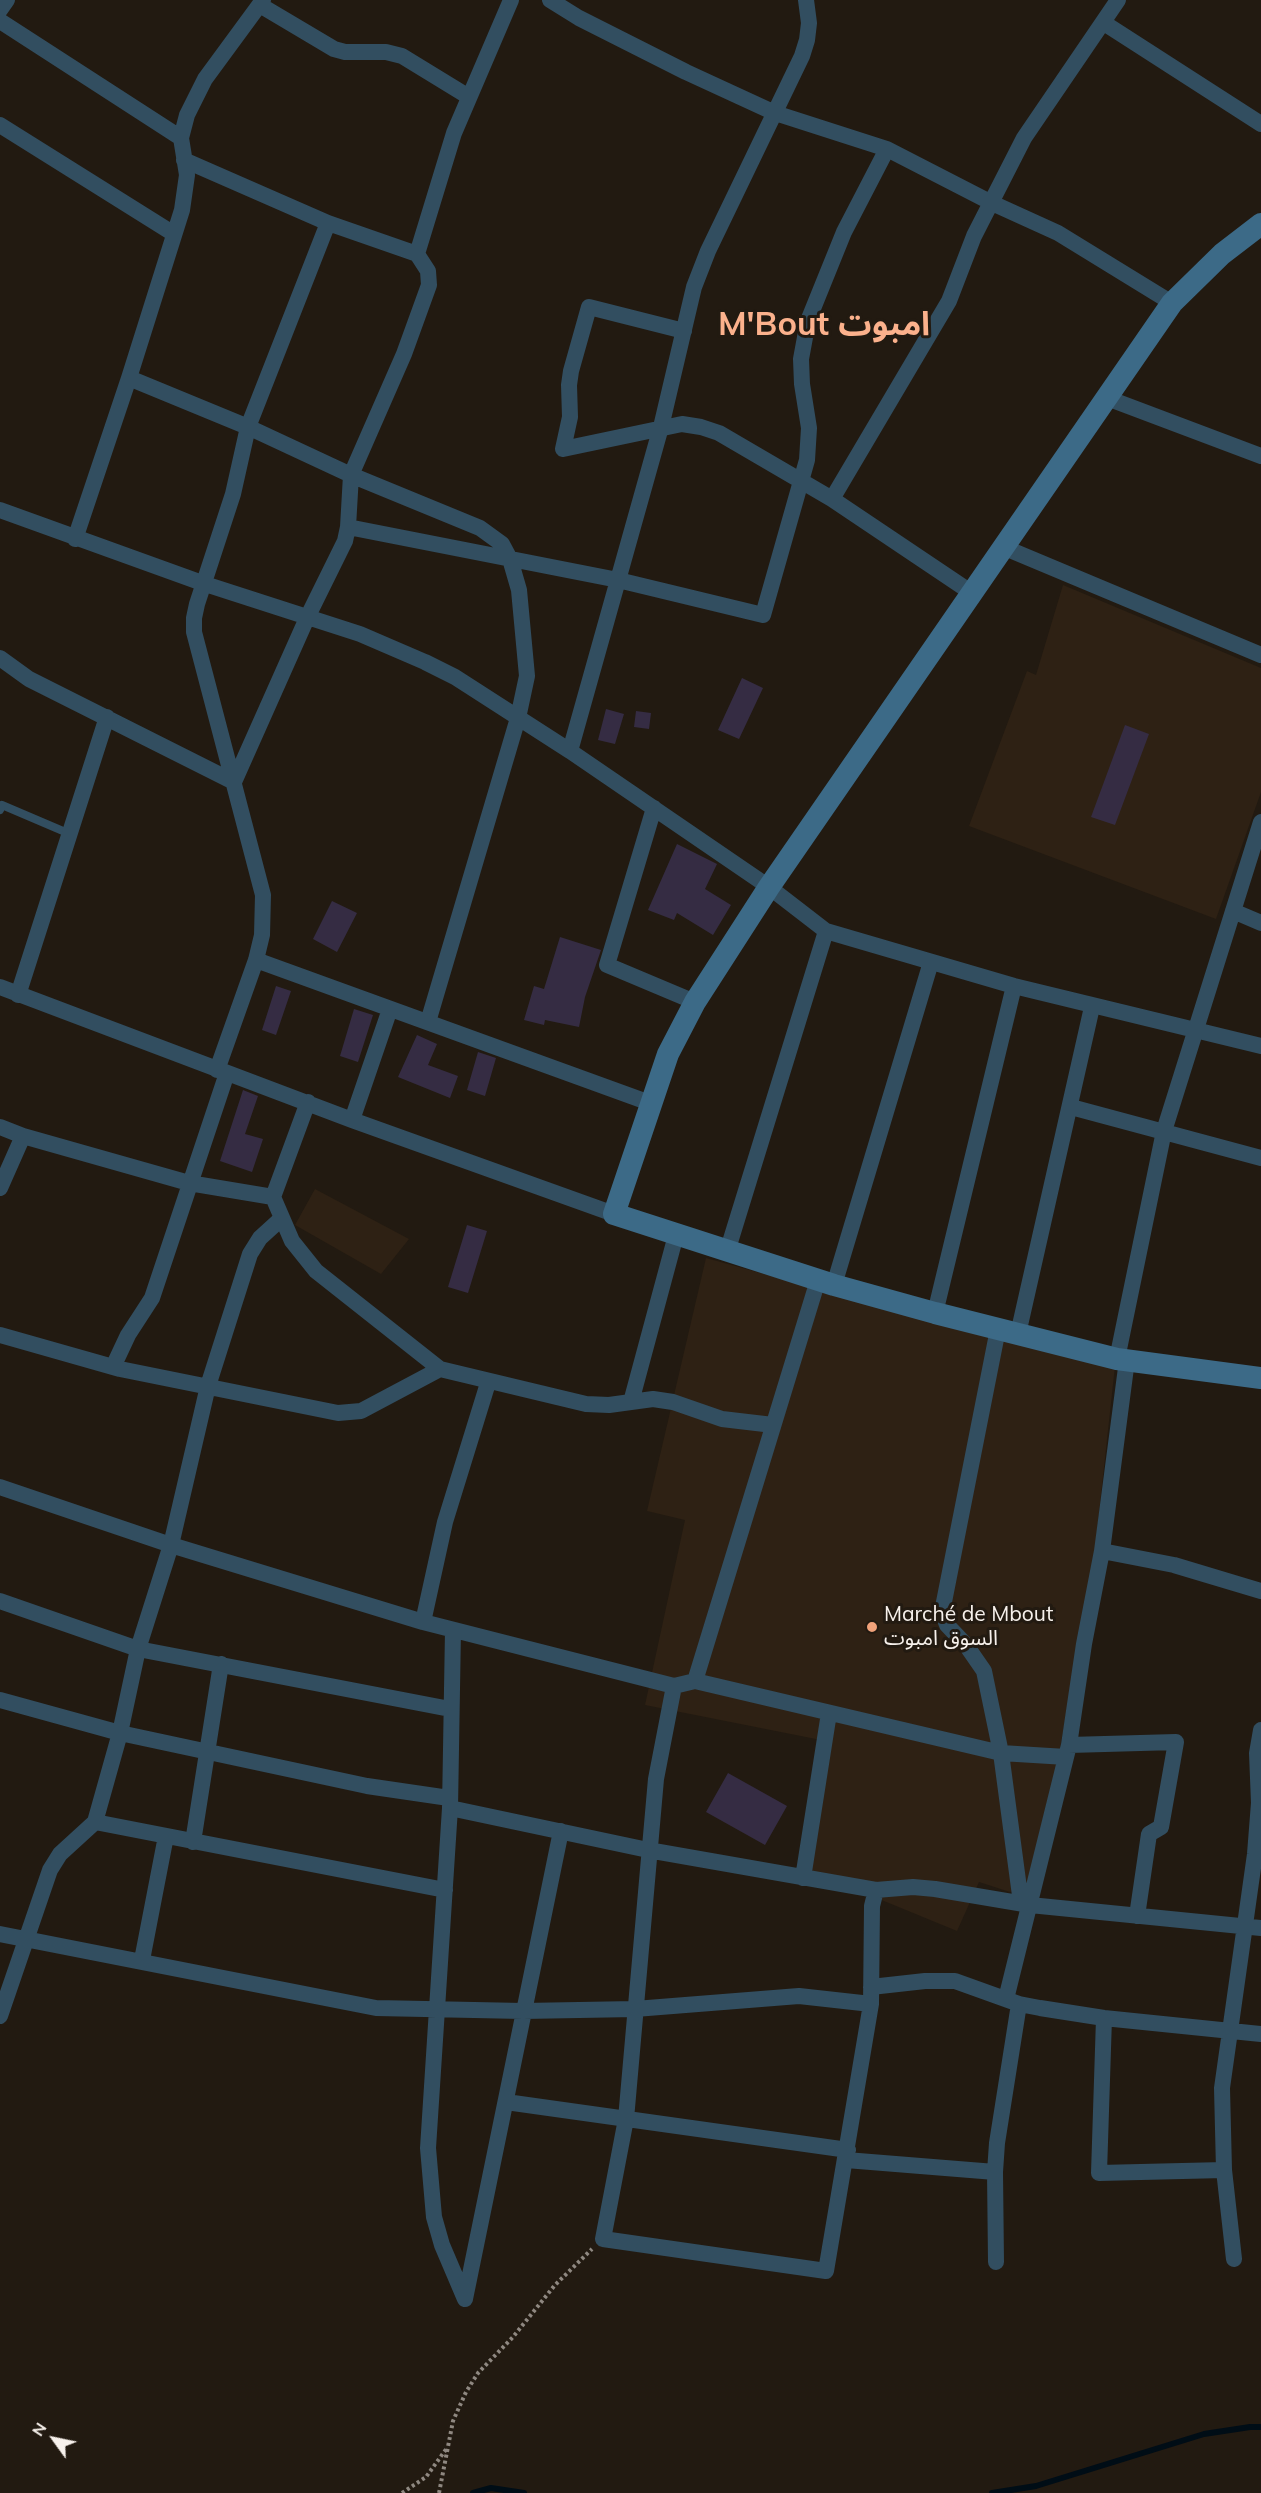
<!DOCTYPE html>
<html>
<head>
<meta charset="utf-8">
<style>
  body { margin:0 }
  #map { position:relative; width:1261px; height:2493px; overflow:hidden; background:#221a11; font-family:Mulish,sans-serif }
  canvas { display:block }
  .north { position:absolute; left:24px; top:2409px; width:60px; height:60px; -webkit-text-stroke:4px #221a11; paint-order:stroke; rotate:303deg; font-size:16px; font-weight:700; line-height:24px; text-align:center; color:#f7f1ec }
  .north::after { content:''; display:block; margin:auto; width:21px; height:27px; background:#f7f1ec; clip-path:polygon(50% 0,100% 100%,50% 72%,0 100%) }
</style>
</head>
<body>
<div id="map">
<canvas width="1261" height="2493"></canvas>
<div class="north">N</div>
</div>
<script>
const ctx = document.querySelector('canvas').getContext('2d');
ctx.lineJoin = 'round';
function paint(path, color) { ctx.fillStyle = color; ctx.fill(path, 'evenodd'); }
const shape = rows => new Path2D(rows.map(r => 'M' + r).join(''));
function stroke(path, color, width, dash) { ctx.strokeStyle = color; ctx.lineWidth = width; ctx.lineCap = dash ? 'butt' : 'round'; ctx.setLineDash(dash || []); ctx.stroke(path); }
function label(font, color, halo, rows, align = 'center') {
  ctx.font = font + ' Mulish,"Noto Sans Arabic",sans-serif'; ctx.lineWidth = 6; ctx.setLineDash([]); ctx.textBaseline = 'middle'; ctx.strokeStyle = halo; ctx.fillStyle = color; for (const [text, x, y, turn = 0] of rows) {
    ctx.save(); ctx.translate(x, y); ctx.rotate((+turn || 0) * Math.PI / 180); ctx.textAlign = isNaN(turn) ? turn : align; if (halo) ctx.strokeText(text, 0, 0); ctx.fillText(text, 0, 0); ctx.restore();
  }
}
const built = shape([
  [1063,585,1261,668,1261,792,1216,919,969,826,1027,671,1036,675],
  [315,1189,409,1239,381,1274,295,1225],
  [706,1258,987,1335,1115,1366,1095,1550,1057,1766,1026,1890,1010,1892,979,1882,957,1931,811,1871,831,1742,645,1705,685,1520,647,1511]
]);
const stream = shape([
  [473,2493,491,2488,524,2493],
  [992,2493,1036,2486,1204,2434,1250,2427,1261,2427]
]);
const building = shape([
  [742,678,763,688,739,739,718,730],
  [606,709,624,714,615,744,598,740],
  [636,711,651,713,649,729,634,727],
  [1125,725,1149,734,1115,825,1091,817],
  [677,844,717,864,705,889,731,905,713,935,677,913,674,920,648,910],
  [332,901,357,913,337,952,313,939],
  [560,937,601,950,585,997,579,1027,545,1020,544,1025,524,1020,534,986,544,989],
  [276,986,291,991,276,1035,262,1030],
  [354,1009,373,1015,358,1062,340,1056],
  [417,1035,437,1044,428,1065,458,1076,450,1098,398,1077],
  [478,1052,496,1058,485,1096,467,1090],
  [243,1090,258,1096,245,1134,263,1139,252,1172,220,1161],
  [467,1225,487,1231,468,1293,448,1287],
  [728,1773,787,1806,765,1845,706,1812]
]);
const path = shape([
  [402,2493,426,2477,447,2448],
  [439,2493,453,2421,466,2392,478,2373,513,2337,555,2285,592,2249]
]);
const service = shape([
  [0,810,2,805,70,834]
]);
const minor = shape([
  [550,0,579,18,686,72,775,113,887,149,992,203,1058,233,1172,303],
  [260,5,334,49,345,52,386,52,402,56,469,97],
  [0,10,7,0],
  [0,21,181,138],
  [1104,23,1261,124],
  [0,125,174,234],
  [417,254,454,133,511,0],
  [684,331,589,307,571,371,569,385,570,417,563,449,682,424,701,427,719,433,832,499,972,593],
  [129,378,248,427,351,475,480,528,502,544,510,559,519,590,527,676,518,718,428,1022],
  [1107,398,1261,456],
  [832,499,949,301,974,236,1024,138,1118,0],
  [0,510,205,584,360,634,425,662,455,677,570,751,769,887,826,931,1014,986,1261,1046],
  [348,527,618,580,763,615,807,460,809,428,802,384,801,359,808,321,844,232,887,149],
  [75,539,129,378,182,210,187,175,181,138,187,115,205,79,263,0],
  [1003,547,1261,655],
  [0,658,29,679,234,782,307,618,345,541,348,527,351,475,404,354,429,285,428,271,417,254,328,223,184,160],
  [570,751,661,427,694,287,708,251,802,56,807,40,809,23,806,0],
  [654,808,607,965,695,1002],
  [1233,911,1261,923],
  [256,960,650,1103],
  [0,987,352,1120,614,1214],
  [18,995,107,717],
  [217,1070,256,960,262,935,263,895,194,632,194,618,197,604,233,494,248,427,328,223],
  [308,1102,273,1197,292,1241,316,1271,440,1369,586,1404,609,1405,653,1399,673,1402,722,1419,773,1425],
  [1071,1107,1261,1158],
  [352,1120,390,1009],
  [0,1127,23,1136,189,1183,273,1197],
  [0,1188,23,1136],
  [727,1252,826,931],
  [834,1285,931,962],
  [935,1313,1014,986],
  [998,1329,942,1612,947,1625,966,1645,984,1671,1001,1753,1021,1903],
  [1018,1334,1092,1007],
  [0,1335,120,1369,338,1413,361,1411,440,1369],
  [1117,1359,1164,1131,1261,822],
  [113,1367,128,1335,152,1298,227,1073],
  [631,1402,676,1235],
  [0,1487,171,1545,423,1622,674,1686,695,1681,1001,1753,1066,1757],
  [1102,1551,1174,1565,1261,1591],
  [0,1601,138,1649,450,1709],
  [423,1622,445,1522,488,1383],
  [453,1630,450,1808,428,2148,434,2217,442,2245,465,2299],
  [695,1681,818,1280],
  [674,1686,656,1779,626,2119,603,2239,826,2271,871,2004,872,1906,876,1890],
  [0,1700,120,1733,367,1786,449,1798],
  [1069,1745,1176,1742,1161,1827,1149,1834,1137,1916],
  [450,1808,648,1850,876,1890,913,1887,935,1889,1030,1905,1261,1928],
  [95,1822,445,1890],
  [193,1842,221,1664],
  [803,1878,829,1713],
  [0,1934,376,2008,523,2011,635,2009,799,1996,871,2004],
  [142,1960,166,1836],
  [871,1987,925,1981,955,1981,1019,2004,1040,2008,1104,2018,1261,2034],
  [1006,1999,1069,1745,1084,1644,1102,1551,1127,1360],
  [0,2016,50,1870,60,1854,95,1822,120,1733,138,1649,171,1545,208,1386,250,1254,260,1238,282,1218],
  [1104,2018,1099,2173,1224,2170],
  [506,2102,848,2150],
  [846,2160,995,2172],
  [1234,2259,1224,2170,1222,2088,1255,1854,1259,1803,1257,1753,1261,1730],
  [996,2262,995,2172,997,2143,1019,2004],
  [465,2299,561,1831]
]);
const secondary = shape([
  [1261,224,1222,254,1172,303,769,887,695,1002,668,1054,614,1214,834,1285,935,1313,1117,1359,1261,1378]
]);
const markers = [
  [872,1627,6,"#f0a27a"]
];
const poiNames = [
  ["Marché de Mbout",884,1615],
  ["السوق امبوت",884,1639]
];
const townNames = [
  ["M'Bout امبوت",824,325]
];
paint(built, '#2e2114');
stroke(stream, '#000d16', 6);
paint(building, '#352c43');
stroke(path, '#8f8881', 4, [3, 3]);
stroke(service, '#324e60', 8);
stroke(minor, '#324e60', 16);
stroke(secondary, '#3c6a87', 22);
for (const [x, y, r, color] of markers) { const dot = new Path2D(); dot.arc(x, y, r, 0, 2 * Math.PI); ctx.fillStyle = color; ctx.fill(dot); stroke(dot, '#221a11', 2); }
label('21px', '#f7f1ec', '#221a11', poiNames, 'left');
label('bold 33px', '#fbb18c', '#221a11', townNames);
</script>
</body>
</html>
